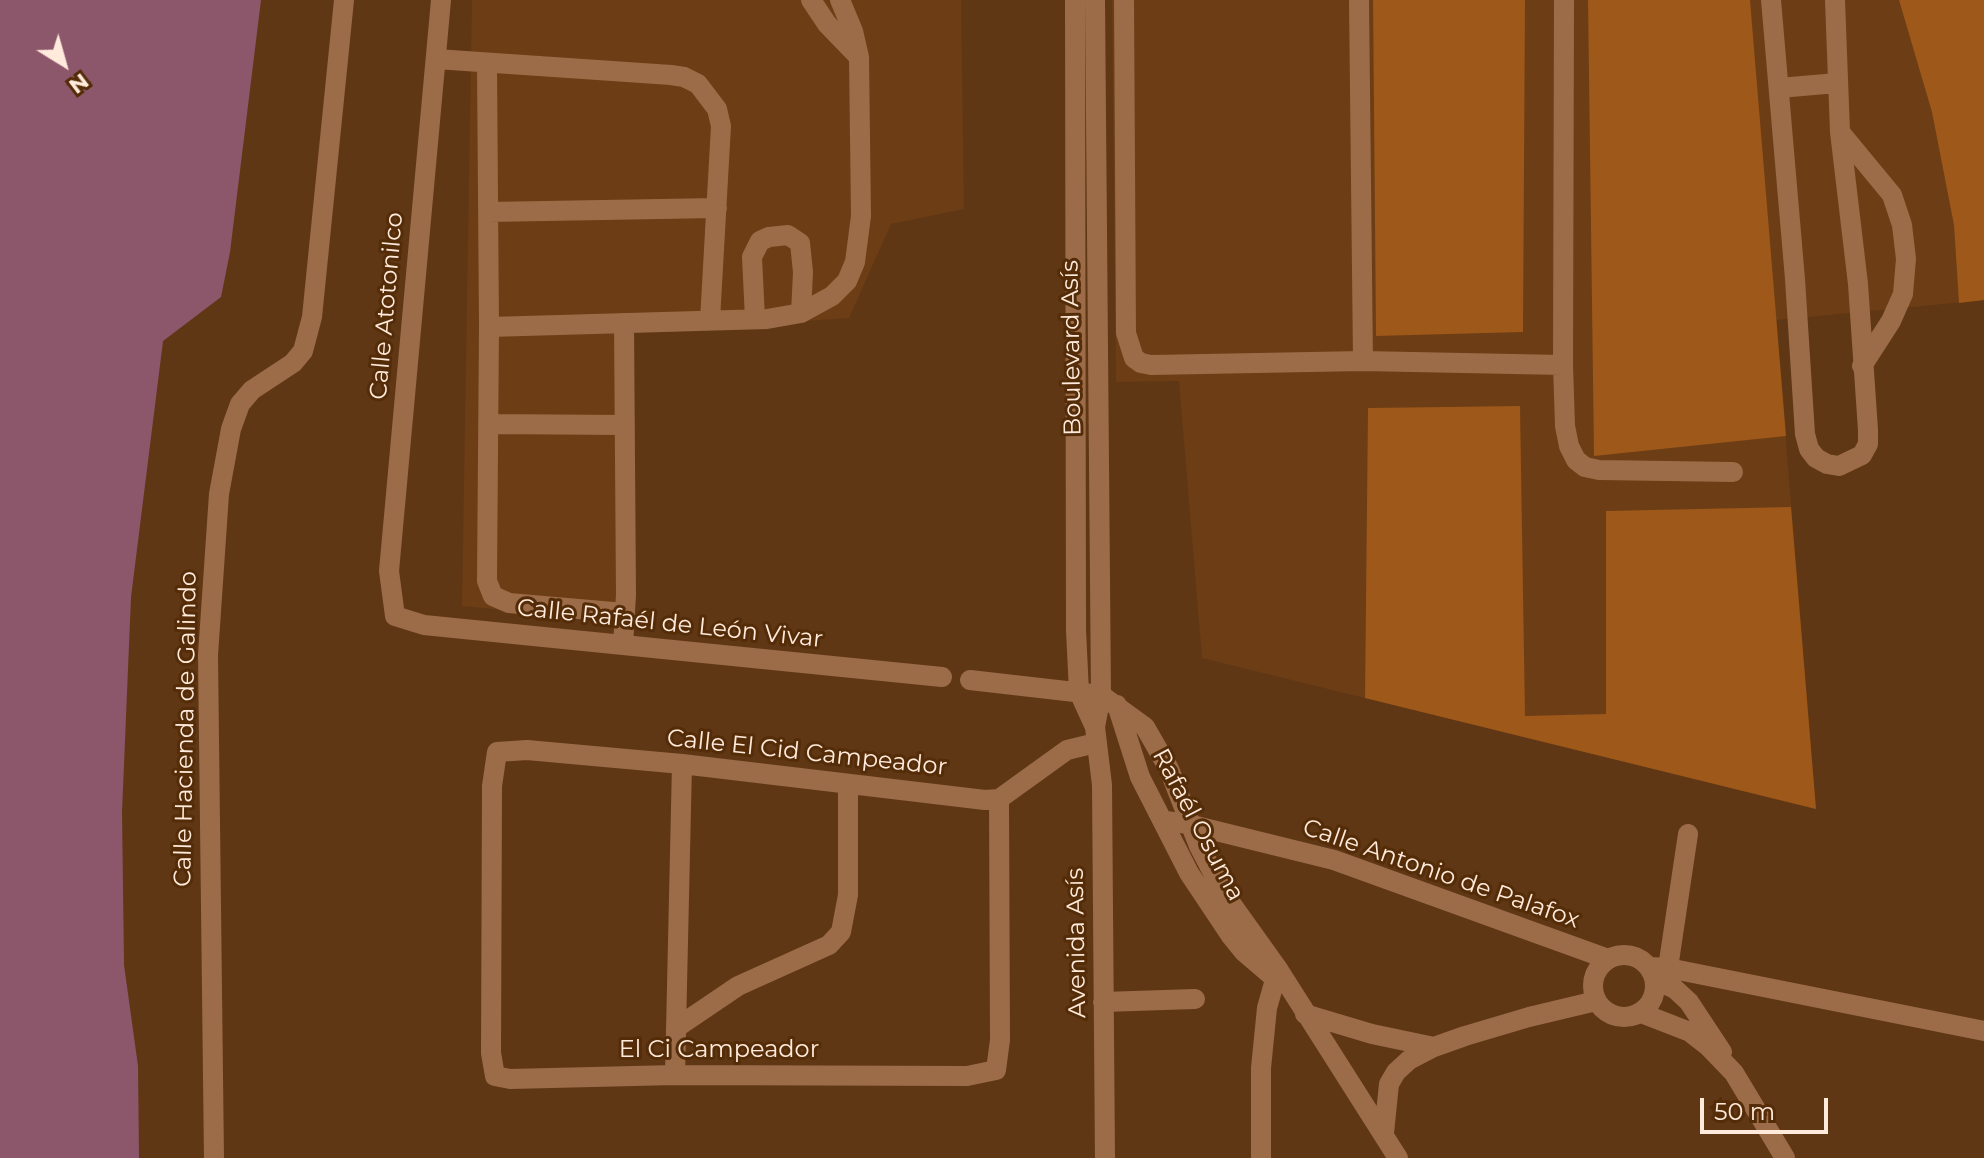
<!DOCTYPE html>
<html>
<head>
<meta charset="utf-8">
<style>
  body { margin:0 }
  #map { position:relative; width:1984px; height:1158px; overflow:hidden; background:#603715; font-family:Montserrat,sans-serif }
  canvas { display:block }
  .north { position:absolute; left:24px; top:24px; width:80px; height:80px; -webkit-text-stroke:6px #542c08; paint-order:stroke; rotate:143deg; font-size:22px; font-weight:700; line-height:32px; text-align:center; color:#ffeadb }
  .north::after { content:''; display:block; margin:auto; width:28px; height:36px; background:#ffeadb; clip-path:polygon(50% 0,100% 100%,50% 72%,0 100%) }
  .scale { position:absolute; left:1700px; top:1098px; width:128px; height:36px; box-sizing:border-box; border:4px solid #ffeadb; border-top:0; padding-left:10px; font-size:24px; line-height:28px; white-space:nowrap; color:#ffeadb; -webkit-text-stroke:6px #542c08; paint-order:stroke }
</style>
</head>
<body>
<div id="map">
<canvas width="1984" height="1158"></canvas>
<div class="north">N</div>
<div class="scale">50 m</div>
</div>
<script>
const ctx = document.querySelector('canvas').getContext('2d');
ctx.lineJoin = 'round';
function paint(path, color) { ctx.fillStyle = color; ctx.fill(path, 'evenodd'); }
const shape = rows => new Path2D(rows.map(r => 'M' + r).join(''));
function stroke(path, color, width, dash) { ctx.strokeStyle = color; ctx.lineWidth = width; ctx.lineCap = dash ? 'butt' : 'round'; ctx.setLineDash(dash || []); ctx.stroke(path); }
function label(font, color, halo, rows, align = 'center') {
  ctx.font = font + ' Montserrat,sans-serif'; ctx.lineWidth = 6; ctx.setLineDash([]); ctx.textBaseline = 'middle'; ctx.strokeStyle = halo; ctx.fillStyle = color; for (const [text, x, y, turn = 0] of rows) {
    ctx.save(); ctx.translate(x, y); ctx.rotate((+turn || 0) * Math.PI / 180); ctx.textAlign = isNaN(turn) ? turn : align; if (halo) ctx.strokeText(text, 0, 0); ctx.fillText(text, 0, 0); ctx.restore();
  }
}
const built = shape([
  [472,0,961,0,964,209,891,224,849,318,632,333,633,622,462,606],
  [1112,0,1984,0,1984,300,1776,320,1816,809,1202,658,1179,381,1116,382]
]);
const green = shape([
  [0,0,261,0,230,252,221,297,163,341,131,597,122,812,124,965,138,1066,139,1158,0,1158]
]);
const building = shape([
  [1373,0,1525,0,1523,332,1376,336],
  [1588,0,1750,0,1786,436,1594,456],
  [1899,0,1984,0,1984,300,1959,303,1954,225,1932,112],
  [1520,406,1525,716,1606,714,1606,511,1791,507,1816,809,1365,698,1368,408]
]);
const minor = shape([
  [441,0,389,571,395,616,424,625,942,677],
  [811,0,827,24,859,57],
  [1075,0,1076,630,1079,692,1095,727],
  [1095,0,1101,695,1095,727,1102,785,1105,1158],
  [1124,0,1126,333,1134,358,1141,363,1151,365,1363,361,1563,365],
  [1359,0,1363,361],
  [1564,0,1563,365,1565,426,1569,446,1576,460,1585,467,1599,470,1733,472],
  [1771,0,1795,279,1805,434,1809,449,1816,458,1827,464,1839,466,1862,455,1868,444,1868,430,1858,284,1840,132,1835,0],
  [436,59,671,75,684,77,698,84,717,109,721,126,710,320],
  [487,63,489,327,487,581,493,596,509,603,625,613],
  [1779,88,1837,83],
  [1840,132,1892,195,1902,225,1906,259,1903,294,1891,321,1862,366],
  [488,212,717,208],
  [755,319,752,257,760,241,769,237,788,235,800,243,803,272,801,313],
  [489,327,767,319,801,313,832,296,847,281,855,262,861,216,859,57,853,31,840,0],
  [488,424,625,425],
  [623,645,626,595,624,323],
  [970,680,1101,695,1145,727,1169,769,1199,846,1223,892,1278,969,1398,1158],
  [1117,705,1140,777,1189,873,1231,936,1244,952,1279,982],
  [999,799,1000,1040,996,1070,967,1076,675,1075,510,1079,495,1076,491,1053,492,786,497,752,527,750,682,764,985,800,999,799,1067,750,1096,743],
  [1162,820,1192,825,1334,860,1608,959],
  '1593 986a31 31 0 1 1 62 0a31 31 0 1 1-62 0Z',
  [1650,967,1668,968,1984,1031],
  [1668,968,1688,834],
  [1655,979,1675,989,1689,1002,1722,1052],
  [1103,1002,1195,999],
  [1641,1013,1690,1032,1708,1046,1734,1073,1785,1158],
  [1305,1014,1372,1034,1434,1047],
  [676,1028,738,986,829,945,841,932,848,895,848,784],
  [675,1075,682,764],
  [1384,1133,1389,1084,1396,1072,1409,1060,1434,1047,1465,1036,1529,1017,1596,1001],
  [214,1158,208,655,219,494,231,429,240,404,252,390,293,363,303,351,312,317,344,0],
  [1261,1158,1261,1068,1267,1008,1278,969]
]);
const streetNames = [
  ["Calle Atotonilco",387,306,-85],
  ["Boulevard Asís",1072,348,-91],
  ["Calle Rafaél de León Vivar",670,624,6],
  ["Calle Hacienda de Galindo",186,729,-89],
  ["Calle El Cid Campeador",807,753,6],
  ["Rafaél Osuma",1198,825,62],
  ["Calle Antonio de Palafox",1441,874,19],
  ["Avenida Asís",1077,943,-91],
  ["El Ci Campeador",719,1050]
];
paint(built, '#6d3d15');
paint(green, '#8c576a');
paint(building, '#9d581a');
stroke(minor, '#9c6c48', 20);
label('24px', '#ffeadb', '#542c08', streetNames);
</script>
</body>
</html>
